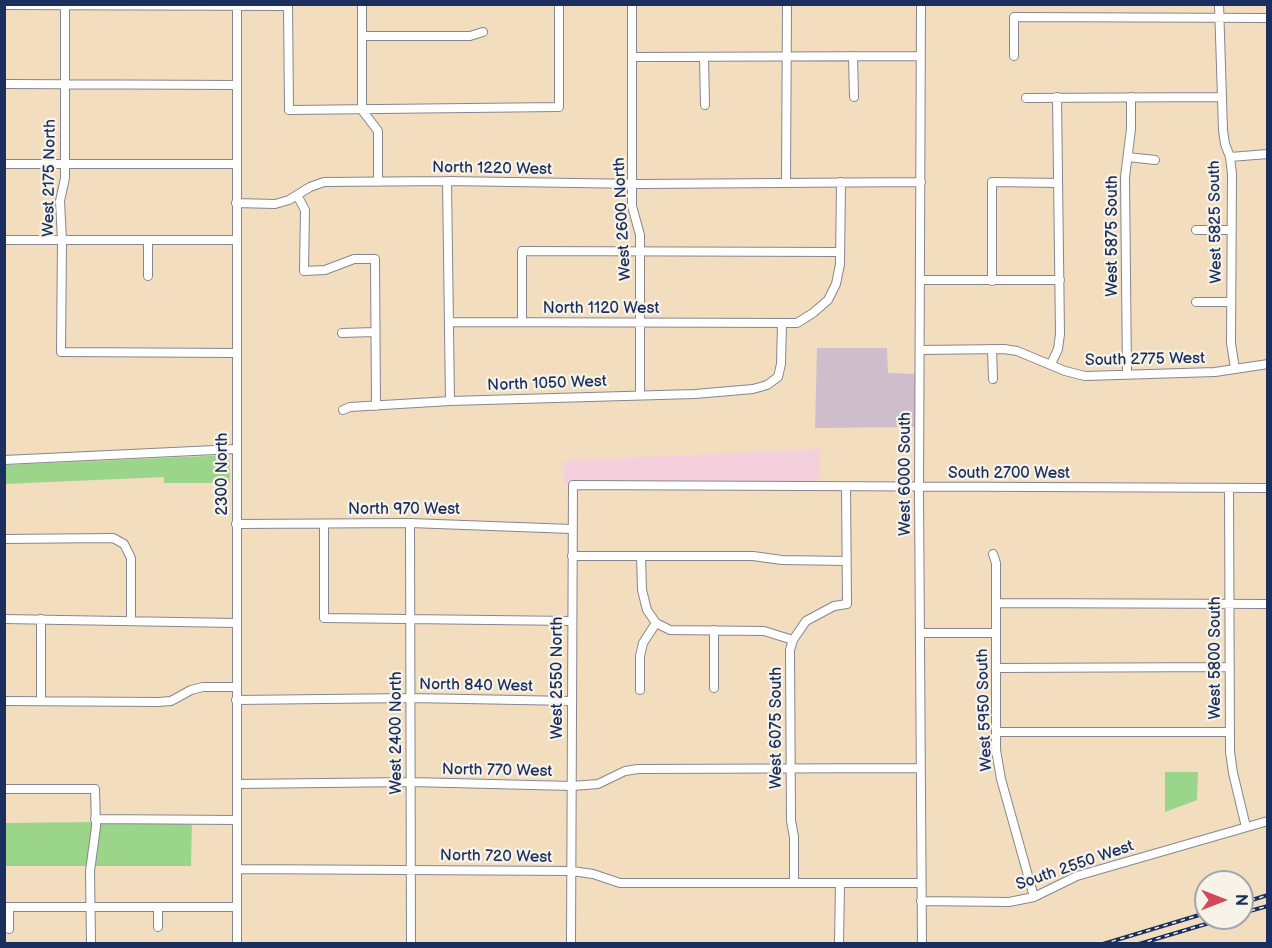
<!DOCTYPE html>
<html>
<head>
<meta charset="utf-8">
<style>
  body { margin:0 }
  #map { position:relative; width:1272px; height:948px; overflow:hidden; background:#f3ddbf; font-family:"Balsamiq Sans",sans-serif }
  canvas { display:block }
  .frame { position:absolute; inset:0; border:6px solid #1b2f5e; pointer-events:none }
  .north { position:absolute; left:1194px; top:870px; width:60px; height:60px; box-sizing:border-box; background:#f7f3e8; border:2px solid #9fa5b1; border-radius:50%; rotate:90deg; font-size:16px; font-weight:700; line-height:24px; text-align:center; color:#1b2f5e }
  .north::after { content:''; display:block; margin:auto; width:21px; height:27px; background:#d1495b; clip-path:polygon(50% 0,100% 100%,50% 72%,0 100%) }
</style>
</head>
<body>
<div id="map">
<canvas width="1272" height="948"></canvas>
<div class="frame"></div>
<div class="north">N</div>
</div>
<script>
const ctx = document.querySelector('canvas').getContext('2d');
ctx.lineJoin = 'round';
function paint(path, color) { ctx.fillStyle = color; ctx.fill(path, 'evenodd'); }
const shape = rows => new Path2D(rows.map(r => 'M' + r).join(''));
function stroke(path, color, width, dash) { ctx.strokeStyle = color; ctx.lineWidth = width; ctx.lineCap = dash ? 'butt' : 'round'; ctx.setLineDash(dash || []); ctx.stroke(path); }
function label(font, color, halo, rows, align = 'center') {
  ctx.font = font + ' "Balsamiq Sans",sans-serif'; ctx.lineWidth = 4.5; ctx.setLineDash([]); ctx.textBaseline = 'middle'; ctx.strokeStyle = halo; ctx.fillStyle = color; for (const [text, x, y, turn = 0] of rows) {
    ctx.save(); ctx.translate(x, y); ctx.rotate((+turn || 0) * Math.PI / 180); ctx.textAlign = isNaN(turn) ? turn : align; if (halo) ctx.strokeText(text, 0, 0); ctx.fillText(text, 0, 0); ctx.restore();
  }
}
const built = shape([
  [820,449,819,484,564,484,563,461]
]);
const industrial = shape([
  [817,348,887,348,888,373,916,374,916,427,815,428]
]);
const green = shape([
  [229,455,230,483,164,483,164,477,5,484,5,465],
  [1165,772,1198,772,1197,800,1165,812],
  [192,821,191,866,5,866,4,823]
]);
const minor = shape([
  [237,4,237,944],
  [288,4,289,110,559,107,559,4],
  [362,4,362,110,378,131,378,182],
  [632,4,632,206,640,235,640,395],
  [921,4,919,493,922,944],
  [1219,4,1223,130,1225,144,1230,157,1232,174,1231,343,1235,369],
  [4,5,288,6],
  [65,5,65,178,60,201,62,240,61,352,236,353],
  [363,36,470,36,483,32],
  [853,56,854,97],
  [1014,56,1014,17,1268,18],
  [632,57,921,56],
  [704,57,705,105],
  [4,84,237,85],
  [1026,98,1222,97],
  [1128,157,1155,160],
  [1230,157,1268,154],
  [4,164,237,164],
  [447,181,450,401],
  [786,182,787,4],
  [297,195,305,210,304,271,325,270,354,259,375,259,376,406],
  [236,203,275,204,289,200,310,187,324,182,447,181,640,184,921,182],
  [1196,230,1231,230],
  [4,240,236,240],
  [148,276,148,240],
  [921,280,1060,280],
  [992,281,992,182,1058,183],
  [1196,302,1231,302],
  [449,322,797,323,813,313,828,300,836,284,840,264,841,182],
  [522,322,522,251,840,252],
  [342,333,375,332],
  [992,349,993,379],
  [920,350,1004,349,1017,351,1065,371,1085,376,1215,372,1268,364],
  [1051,364,1058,349,1060,334,1057,97],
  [1127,374,1125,177,1131,129,1131,97],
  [343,410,350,407,450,401,695,394,753,389,767,385,778,377,781,364,782,323],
  [4,460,236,449],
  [1229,488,1230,752,1233,773,1246,827],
  [410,523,411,944],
  [236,524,410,523,572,529],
  [324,524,324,618,572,621],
  [4,539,113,538,124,544,131,558,131,620],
  [993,554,996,563,996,750,1001,779,1034,897],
  [572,556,753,556,782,560,846,561],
  [996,603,1268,604],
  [4,619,236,623],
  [656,623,670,630,764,631,793,640],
  [714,630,714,688],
  [920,633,996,633],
  [996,668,1230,667],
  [640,690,640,656,643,643,656,623,647,610,642,590,641,556],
  [236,700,411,698,572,701],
  [4,701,158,702,171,701,191,690,203,687,236,687],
  [41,701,41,619],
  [996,732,1230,732],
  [237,784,411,782,572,786,598,784,625,771,638,769,921,768],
  [4,789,95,789,96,827,90,871,91,944],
  [95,819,237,820],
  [237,869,572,871,593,874,620,883,921,883],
  [794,883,794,837,791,821,790,650,793,640,806,621,834,606,847,604,846,487],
  [921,901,1009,902,1034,897,1077,876,1268,821],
  [4,907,237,907],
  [9,907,9,929],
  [158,907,158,927],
  [571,944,573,485,1268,488],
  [839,944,840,883]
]);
const rail = shape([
  [1242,903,1268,895],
  [1242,913,1268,906],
  [1103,944,1206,913],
  [1139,944,1226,918]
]);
const streetNames = [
  ["North 1220 West",492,169,1],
  ["West 2175 North",50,178,-89],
  ["West 2600 North",623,219,-93],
  ["West 5825 South",1216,222,-91],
  ["West 5875 South",1113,236,-90],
  ["North 1120 West",601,309],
  ["South 2775 West",1145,360,-1],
  ["North 1050 West",547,384,-2],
  ["2300 North",223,474,-90],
  ["West 6000 South",906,474,-90],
  ["South 2700 West",1009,474],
  ["North 970 West",404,510],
  ["West 5800 South",1216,658,-90],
  ["West 2550 North",558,678,-90],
  ["North 840 West",476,686,1],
  ["West 5950 South",985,710,-92],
  ["West 6075 South",777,728,-90],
  ["West 2400 North",397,733,-90],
  ["North 770 West",497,771,1],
  ["North 720 West",496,857,1],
  ["South 2550 West",1075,866,-19]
];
paint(built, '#f4cfdc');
paint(industrial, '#d0bdcc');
paint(green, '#9bd589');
stroke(minor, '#87868e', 10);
stroke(minor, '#fff', 8);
stroke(rail, '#1b2f5e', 4);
stroke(rail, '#f7f3e8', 1.5, [4.5]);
label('16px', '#1b2f5e', '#f7f3e8', streetNames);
</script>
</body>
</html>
